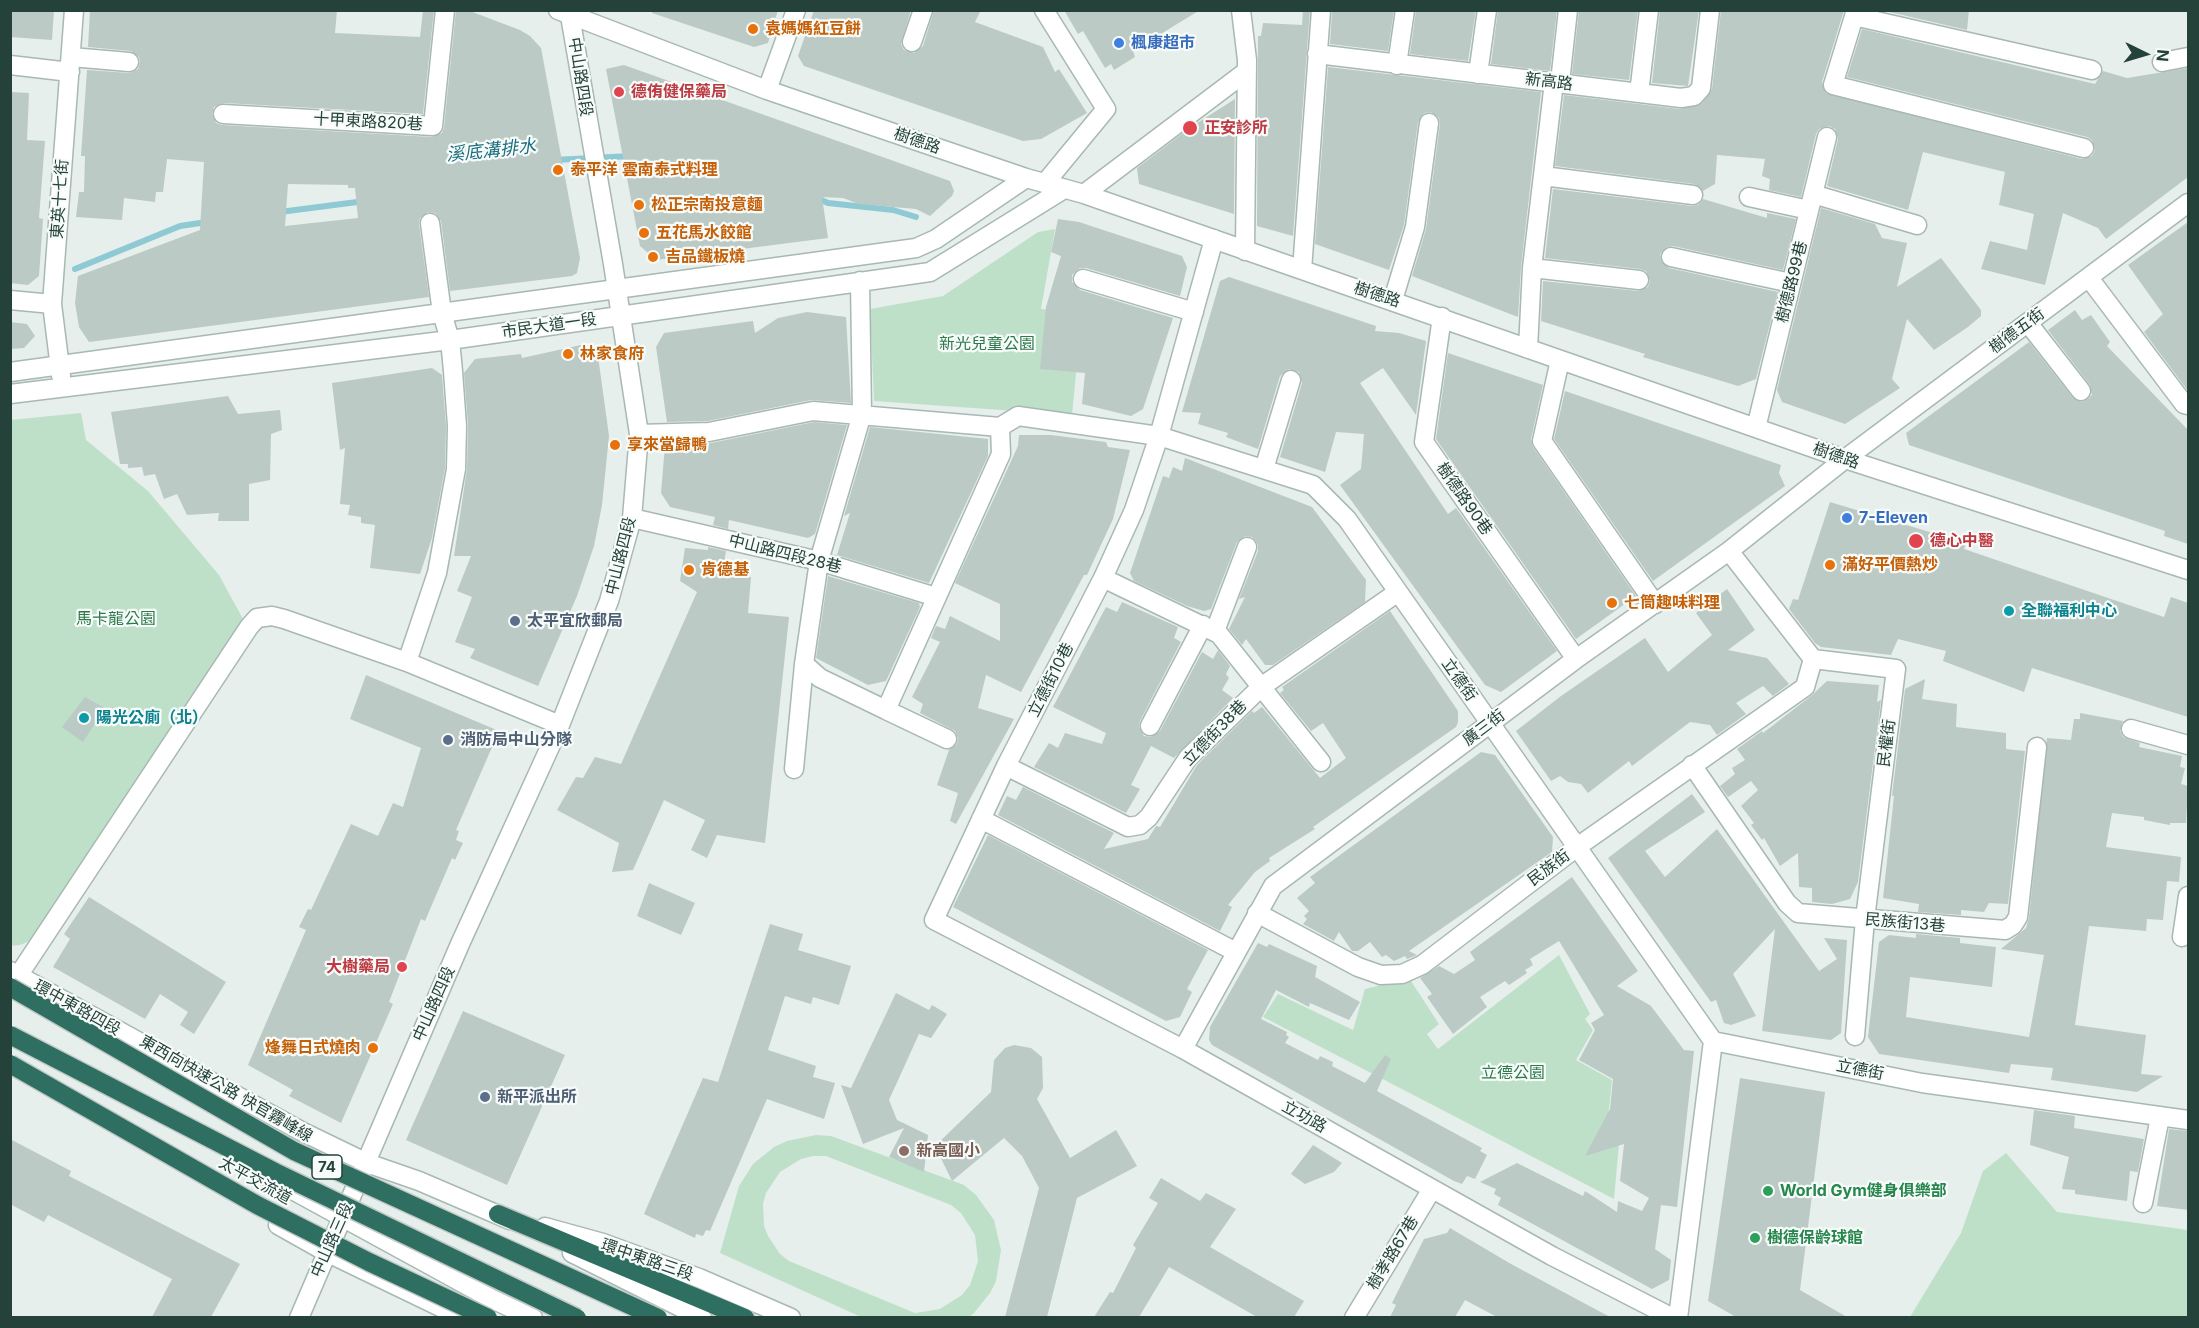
<!DOCTYPE html>
<html>
<head>
<meta charset="utf-8">
<style>
  body { margin:0 }
  #map { position:relative; width:2199px; height:1328px; overflow:hidden; background:#e6efeb; font-family:Inter,sans-serif }
  canvas { display:block }
  .frame { position:absolute; inset:0; border:12px solid #24423a; pointer-events:none }
  .north { position:absolute; left:2115px; top:24px; width:60px; height:60px; -webkit-text-stroke:4px #f7fbf9; paint-order:stroke; rotate:95deg; font-size:16px; font-weight:700; line-height:24px; text-align:center; color:#24423a }
  .north::after { content:''; display:block; margin:auto; width:21px; height:27px; background:#24423a; clip-path:polygon(50% 0,100% 100%,50% 72%,0 100%) }
</style>
</head>
<body>
<div id="map">
<canvas width="2199" height="1328"></canvas>
<div class="frame"></div>
<div class="north">N</div>
</div>
<script>
const ctx = document.querySelector('canvas').getContext('2d');
ctx.lineJoin = 'round';
function paint(path, color) { ctx.fillStyle = color; ctx.fill(path, 'evenodd'); }
const shape = rows => new Path2D(rows.map(r => 'M' + r).join(''));
function stroke(path, color, width, dash) { ctx.strokeStyle = color; ctx.lineWidth = width; ctx.lineCap = dash ? 'butt' : 'round'; ctx.setLineDash(dash || []); ctx.stroke(path); }
function label(font, color, halo, rows, align = 'center') {
  ctx.font = font + ' Inter,"Noto Sans TC",sans-serif'; ctx.lineWidth = 4.5; ctx.setLineDash([]); ctx.textBaseline = 'middle'; ctx.strokeStyle = halo; ctx.fillStyle = color; for (const [text, x, y, turn = 0] of rows) {
    ctx.save(); ctx.translate(x, y); ctx.rotate((+turn || 0) * Math.PI / 180); ctx.textAlign = isNaN(turn) ? turn : align; if (halo) ctx.strokeText(text, 0, 0); ctx.fillText(text, 0, 0); ctx.restore();
  }
}
const green = shape([
  [1055,229,1041,309,1082,312,1072,415,874,401,870,309,943,296,1038,232],
  [81,413,86,440,148,491,219,575,243,619,30,941,20,945,11,946,10,420],
  [1559,955,1590,1014,1585,1019,1593,1030,1576,1060,1612,1080,1608,1118,1621,1122,1614,1199,1263,1017,1278,994,1353,1030,1365,989,1409,978,1439,1024,1427,1034,1438,1049],
  [816,1135,831,1136,964,1185,976,1195,994,1220,1001,1250,996,1281,990,1293,974,1313,968,1318,861,1317,720,1253,739,1186,753,1164,774,1147,787,1141],
  [813,1156,826,1156,951,1205,961,1213,975,1235,978,1261,970,1285,962,1295,940,1309,915,1313,789,1261,780,1254,768,1236,764,1226,763,1204,766,1193,780,1172,801,1159],
  [2006,1153,2057,1212,2188,1230,2188,1317,1910,1317,1961,1233,1983,1171]
]);
const stream = shape([
  [554,160,631,156],
  [815,197,828,203,893,210,916,217],
  [280,212,365,201],
  [75,269,180,226,207,222]
]);
const building = shape([
  [10,10,54,10,52,40,10,37],
  [90,10,337,10,335,33,420,37,423,10,434,10,423,114,224,103,214,107,212,114,216,123,222,125,432,137,442,133,444,127,456,10,467,10,520,30,530,36,541,48,580,258,577,273,572,276,450,291,441,221,435,213,428,212,420,218,419,224,429,297,89,342,79,327,75,303,78,276,200,230,204,162,167,159,163,192,156,192,155,202,124,198,122,220,76,217,79,192,84,192,85,156,81,156,87,70,129,73,138,69,140,62,139,57,131,51,88,47],
  [288,184,348,185,348,188,355,188,358,218,285,226],
  [652,10,778,10,768,43,754,47,652,13],
  [814,10,911,10,901,44,904,50,914,53,923,46,934,10,981,10,975,22,1043,47,1055,72,1059,69,1087,113,1041,139,1023,141,804,66,798,56],
  [1064,10,1200,10,1133,51,1135,57,1114,70,1111,64,1105,68,1083,31,1078,34],
  [1303,10,1310,10,1293,236,1257,226,1258,36,1261,36,1263,23,1302,25],
  [1332,10,1394,10,1388,51,1330,44],
  [1416,10,1476,10,1468,61,1410,54],
  [1498,10,1557,10,1550,71,1491,64],
  [1579,10,1638,10,1629,80,1572,74],
  [1660,10,1699,10,1688,86,1652,83],
  [1721,10,1844,10,1822,82,1826,93,2082,159,2092,156,2095,150,2092,140,2087,137,1847,77,1862,29,2095,84,2103,71,2127,78,2188,68,2188,177,2106,239,2098,228,2063,213,2045,285,1981,269,1990,241,2027,250,2034,214,1999,205,2005,172,1923,152,1908,210,1827,186,1838,139,1835,129,1829,126,1819,129,1816,134,1801,197,1769,190,1770,179,1762,176,1765,159,1717,155,1715,184,1703,191,1694,184,1555,166,1564,95,1680,109,1702,103,1712,89],
  [1881,10,1969,10,1967,30],
  [624,65,950,181,954,191,952,196,930,216,916,209,859,204,843,198,822,197,828,238,656,260,640,246,606,69],
  [1328,67,1541,92,1521,267,1518,317,1412,276,1426,229,1440,124,1439,118,1431,112,1424,113,1418,122,1404,225,1389,270,1315,244],
  [10,92,29,93,27,140,45,141,39,218,43,219,39,276,28,285,10,283],
  [1235,99,1234,214,1139,184,1137,168,1191,127],
  [1553,189,1692,206,1698,205,1703,199,1767,218,1767,213,1796,219,1783,270,1673,246,1667,247,1660,254,1661,261,1669,268,1778,292,1756,379,1738,386,1643,357,1645,354,1541,321,1543,281,1638,291,1648,287,1650,281,1646,271,1640,269,1545,258],
  [1821,208,1875,224,1882,238,1907,243,1897,287,1941,258,1981,310,1981,316,1968,327,1934,350,1907,319,1892,379,1900,388,1845,424,1782,402,1777,390],
  [1058,219,1079,222,1182,256,1187,267,1180,296,1086,268,1080,268,1072,275,1072,282,1080,290,1173,318,1143,409,1131,416,1082,404,1085,373,1040,369,1046,307,1061,256,1051,252],
  [2188,222,2188,391,2144,332,2163,314,2128,265],
  [1229,277,1376,326,1375,331,1399,333,1426,341,1416,415,1383,368,1360,383,1448,514,1456,508,1557,651,1501,692,1485,685,1340,485,1361,469,1364,434,1336,432,1325,472,1280,457,1302,383,1299,372,1289,369,1280,376,1258,449,1226,437,1228,433,1198,424,1201,413,1182,412,1220,281],
  [2075,310,2082,320,2091,315,2110,342,2107,346,2188,430,2188,544,2164,536,2165,531,1909,445,1906,433,2029,342,2073,398,2082,402,2088,399,2092,395,2090,385,2048,330],
  [807,312,846,317,851,403,811,400,708,421,667,422,656,347,664,333,753,321,755,333,778,318],
  [10,322,27,324,35,336,24,348,10,349],
  [581,345,598,356,609,436,602,505,594,546,577,596,538,686,470,658,475,649,455,642,472,597,457,591,471,556,454,556,467,469,468,425,464,373,475,359,521,354,522,358],
  [1448,353,1543,385,1531,439,1533,447,1636,596,1576,639,1436,439],
  [432,368,442,375,446,426,445,468,432,538,420,574,370,568,375,525,361,523,361,517,348,515,350,505,340,504,345,448,340,450,332,383],
  [1565,391,1781,465,1779,473,1785,486,1653,581,1554,439],
  [228,396,238,414,280,410,282,430,271,434,270,480,249,484,249,521,218,521,219,513,187,515,177,494,164,499,155,474,144,476,142,467,128,468,128,464,120,464,111,412],
  [814,422,847,425,815,534,808,538,729,520,728,529,713,525,715,517,670,507,661,493,665,445,711,443],
  [870,427,988,439,988,456,929,583,837,555,850,513,844,516],
  [1019,435,1051,435,1106,442,1108,447,1130,450,1113,519,1087,575,1084,575,1021,692,986,675,978,708,1014,719,956,824,950,821,958,793,937,785,949,750,957,744,958,738,955,731,920,713,923,704,912,697,940,642,931,638,936,626,945,629,950,616,1000,641,1000,604,955,583,1018,446],
  [1185,458,1312,507,1366,580,1365,602,1273,665,1265,665,1246,639,1242,645,1229,629,1245,597,1239,599,1258,551,1258,545,1252,537,1245,536,1237,542,1211,609,1204,611,1187,606,1134,581,1130,573,1163,476,1169,478,1173,467,1182,471],
  [1830,502,1966,543,1964,549,2164,617,2171,597,2188,603,2188,717,2032,668,2024,692,1943,661,1946,651,1898,639,1891,655,1821,647,1815,643,1789,609,1793,599,1798,600],
  [708,547,726,551,724,563,730,563,730,569,748,570,747,577,751,577,748,613,789,617,765,843,717,835,707,858,691,850,705,820,664,800,633,870,612,872,619,843,557,810,576,777,583,778,595,757,621,764,697,592,680,581,685,548,708,550],
  [828,576,919,603,920,607,886,681,868,685,816,658],
  [1727,589,1755,630,1728,650,1767,658,1789,684,1773,696,1763,686,1736,703,1746,714,1717,735,1710,725,1690,722,1632,766,1629,761,1588,793,1581,784,1568,782,1560,776,1551,781,1516,731,1561,696,1645,638,1668,672,1712,635,1696,613],
  [1122,602,1178,627,1174,638,1181,642,1140,721,1139,727,1144,736,1151,737,1160,731,1202,652,1213,659,1218,650,1230,666,1226,674,1229,678,1222,690,1233,698,1174,758,1151,746,1131,785,1140,789,1126,813,1034,767,1049,743,1058,748,1065,733,1102,744,1106,733,1053,707,1106,607,1117,612],
  [1390,611,1458,711,1458,722,1456,727,1313,827,1315,829,1269,858,1270,861,1255,872,1228,905,1232,907,1220,931,998,815,1007,796,1016,800,1023,787,1114,833,1104,849,1148,839,1156,826,1160,827,1197,765,1252,711,1254,713,1262,707,1320,778,1346,758,1323,723,1311,731,1280,693,1284,690,1282,687],
  [366,675,499,731,456,830,459,831,456,840,463,843,455,860,452,858,425,921,421,919,389,1002,393,1004,341,1123,289,1096,293,1090,248,1065,306,930,299,927,308,909,311,910,351,824,378,836,393,803,403,807,421,748,350,719],
  [1925,679,1922,699,1957,704,1956,727,2006,733,2006,749,2025,751,2008,904,1989,903,1984,912,1961,910,1961,915,1918,912,1919,904,1883,898,1894,796,1892,796,1905,689],
  [1827,681,1879,685,1877,702,1881,700,1858,882,1850,899,1832,904,1812,902,1812,888,1799,887,1798,853,1780,866,1764,838,1762,840,1751,825,1754,823,1741,806,1758,790,1751,781,1728,797,1720,786,1735,774,1732,768,1745,760,1737,749,1762,731,1763,733,1811,696],
  [85,697,105,708,83,742,62,727],
  [2080,713,2123,721,2120,731,2123,737,2140,743,2139,747,2182,756,2180,767,2185,768,2181,784,2188,786,2186,823,2170,823,2170,825,2144,820,2144,817,2112,813,2106,847,2181,857,2179,882,2167,881,2163,920,2147,919,2146,931,2089,926,2075,1025,2146,1035,2141,1074,2163,1076,2137,1092,2051,1080,2053,1068,2011,1064,2009,1073,1879,1054,1868,1037,1879,942,1889,935,1916,938,1916,934,1960,938,1960,943,1996,947,1992,987,1910,977,1906,1017,2029,1037,2044,955,2001,949,2026,928,2029,918,2047,738,2071,740,2074,719,2080,719],
  [1481,752,1495,755,1553,837,1552,852,1409,951,1417,955,1407,959,1405,956,1394,961,1386,955,1382,957,1370,942,1358,951,1352,951,1339,932,1334,941,1303,924,1307,919,1304,916,1309,911,1297,898,1315,883,1310,877],
  [1692,794,1705,812,1645,851,1665,877,1717,829,1819,971,1837,959,1824,938,1847,940,1841,1033,1831,1040,1762,1031,1775,929,1733,974,1756,1016,1731,1025,1724,1023,1716,1000,1711,1002,1608,858],
  [988,835,1208,950,1187,989,1192,992,1180,1017,1166,1021,953,907],
  [1572,877,1638,971,1617,986,1651,1006,1684,1050,1694,1051,1677,1207,1661,1205,1655,1249,1671,1260,1669,1280,1652,1289,1498,1205,1501,1198,1494,1194,1496,1189,1480,1182,1517,1163,1583,1196,1585,1191,1617,1212,1618,1201,1642,1211,1649,1198,1620,1181,1624,1144,1585,1156,1610,1109,1613,1079,1579,1060,1595,1030,1591,1023,1604,1015,1559,941,1530,959,1533,965,1525,970,1527,973,1509,985,1505,981,1480,997,1487,1007,1453,1034,1427,997,1432,994,1420,978,1439,966,1454,974,1475,960,1470,952],
  [649,883,695,903,681,935,637,916],
  [89,897,226,982,194,1034,180,1025,188,1012,160,994,145,1019,53,967,70,939,64,934],
  [770,924,803,934,798,950,851,966,839,1005,813,997,811,1004,785,996,768,1050,816,1066,813,1077,835,1083,824,1119,767,1099,710,1231,706,1230,703,1236,696,1234,695,1238,644,1214,703,1078,718,1082],
  [1258,943,1267,947,1269,944,1317,966,1315,977,1360,1002,1349,1020,1310,1003,1309,1007,1276,990,1261,1019,1287,1032,1286,1035,1289,1037,1285,1043,1318,1060,1320,1056,1333,1062,1332,1066,1365,1083,1385,1055,1391,1059,1377,1091,1482,1148,1480,1151,1487,1155,1475,1179,1467,1176,1462,1184,1454,1181,1212,1045,1209,1040,1210,1027],
  [896,993,929,1010,932,1005,947,1014,931,1038,919,1034,889,1100,897,1120,928,1135,924,1172,889,1157,904,1128,863,1144,841,1085,851,1088],
  [463,1011,565,1055,507,1185,406,1140],
  [1014,1045,1031,1048,1042,1057,1043,1088,1037,1099,1070,1158,1116,1130,1137,1166,1077,1198,1047,1317,1005,1317,1039,1188,1022,1156,1004,1138,952,1181,935,1146,991,1092,994,1060,1005,1048],
  [1740,1078,1825,1092,1800,1290,1847,1317,1736,1317,1708,1301],
  [2034,1110,2075,1116,2074,1128,2144,1139,2138,1172,2130,1171,2127,1201,2075,1194,2075,1190,2062,1189,2069,1157,2030,1145],
  [2169,1129,2188,1131,2188,1210,2157,1206],
  [10,1139,71,1171,69,1176,240,1264,211,1317,152,1317,172,1279,48,1215,44,1222,10,1204],
  [1313,1145,1342,1163,1334,1172,1305,1184,1291,1174],
  [1161,1178,1200,1201,1206,1193,1236,1209,1210,1247,1304,1301,1294,1317,1257,1317,1169,1267,1139,1317,1094,1317,1110,1292,1113,1293,1136,1248,1133,1245,1158,1203,1149,1198],
  [1450,1228,1511,1264,1610,1317,1497,1317,1465,1300,1455,1317,1390,1317,1396,1305,1392,1303,1424,1239,1447,1233]
]);
const minor = shape([
  [558,10,767,90,1026,178,1084,194,1845,459,2188,570],
  [1044,10,1106,109,1045,183],
  [1241,10,1247,60,1245,251],
  [1856,10,1833,85,2084,148],
  [1854,16,2092,70],
  [912,42,923,10],
  [1317,54,1681,98,1694,96,1701,88,1710,10],
  [71,57,129,62],
  [2162,62,2188,57],
  [10,65,70,72],
  [1397,65,1405,10],
  [1478,74,1487,10],
  [1560,82,1568,10],
  [767,90,796,10],
  [1639,93,1649,10],
  [223,114,433,126,445,10],
  [1543,176,1693,195],
  [1084,194,1247,71],
  [1813,194,1917,225],
  [1749,197,1809,210],
  [1214,239,1159,436,1134,510,1103,578,1006,766,934,920,1183,1049,1552,1256,1673,1318],
  [1671,257,1791,283],
  [1532,268,1639,280],
  [1302,270,1321,10],
  [2089,278,2184,404,2188,405],
  [1083,279,1194,312],
  [860,281,862,414,819,561,804,664,820,678,886,710],
  [10,300,52,304],
  [1393,300,1415,227,1429,123],
  [1442,317,1424,442,1576,659],
  [2028,323,2081,391],
  [1528,349,1532,268,1554,82],
  [1560,360,1542,441,1655,604],
  [10,372,916,248,936,239,1026,178],
  [61,376,52,304,74,10],
  [10,394,450,340,930,272,1064,189],
  [1756,428,1827,137],
  [639,434,709,432,813,411,1000,427],
  [1264,469,1291,380],
  [632,518,819,561,936,597],
  [1729,551,1813,659,1896,669,1865,919,1855,1036],
  [1103,578,1219,634,1321,762],
  [1215,631,1247,547],
  [407,662,437,573,456,469,457,426,453,371,450,340,442,313,430,223],
  [1150,726,1203,625],
  [2131,729,2188,745],
  [947,739,886,710,1001,454,1000,427,1018,416,1159,436,1313,485,1347,519,1713,1041,1678,1318],
  [1692,765,1787,903,1798,913,2005,930,2013,925,2018,917,2037,747],
  [1006,766,1128,827,1140,825,1149,817,1188,758,1261,687,1398,592],
  [794,769,804,664],
  [981,819,1236,952],
  [1257,913,1358,967,1381,975,1402,974,1422,965,1577,847,1805,687,1813,659],
  [2182,937,2188,896],
  [10,971,301,1131,367,1163,419,1181,510,1220],
  [18,976,249,627,257,618,272,616,284,619,407,662,560,725],
  [1713,1041,1922,1083,2188,1120],
  [1183,1049,1273,886,1576,659,1729,551,1845,459,2188,203],
  [267,1176,492,1299,533,1318],
  [2143,1203,2160,1117],
  [278,1225,326,1252,463,1318],
  [545,1227,603,1243,699,1278,791,1318],
  [572,1253,702,1318],
  [299,1318,460,944,560,725,609,601,632,518,639,434,613,264,569,10],
  [1354,1318,1432,1189]
]);
const highway = shape([
  [498,1214,745,1318]
]);
const highwayBridge = shape([
  [10,987,294,1151,658,1318],
  [10,1035,275,1172,577,1318],
  [10,1064,257,1205,369,1262,488,1318]
]);
const markers = [
  [753,29,6,"#e8710a"],
  [1119,43,6,"#3f7fe0"],
  [619,92,6,"#e0444e"],
  [1190,128,8,"#e0444e"],
  [558,170,6,"#e8710a"],
  [639,205,6,"#e8710a"],
  [644,233,6,"#e8710a"],
  [653,257,6,"#e8710a"],
  [568,354,6,"#e8710a"],
  [615,445,6,"#e8710a"],
  [1847,518,6,"#3f7fe0"],
  [1916,541,8,"#e0444e"],
  [1830,565,6,"#e8710a"],
  [689,570,6,"#e8710a"],
  [1612,603,6,"#e8710a"],
  [2009,611,6,"#0f9aa8"],
  [515,621,6,"#5c6f8a"],
  [84,718,6,"#0f9aa8"],
  [448,740,6,"#5c6f8a"],
  [402,967,6,"#e0444e"],
  [373,1048,6,"#e8710a"],
  [485,1097,6,"#5c6f8a"],
  [904,1151,6,"#8d6e63"],
  [1768,1191,6,"#2e9e5b"],
  [1755,1238,6,"#2e9e5b"]
];
const shields = [
  [327,1167,30]
];
const shieldNames = [
  ["74",327,1167]
];
const foodNames = [
  ["袁媽媽紅豆餅",765,29],
  ["泰平洋 雲南泰式料理",570,170],
  ["松正宗南投意麵",651,205],
  ["五花馬水餃館",656,233],
  ["吉品鐵板燒",665,257],
  ["林家食府",580,354],
  ["享來當歸鴨",627,445],
  ["滿好平價熱炒",1842,565],
  ["肯德基",701,570],
  ["七筒趣味料理",1624,603],
  ["烽舞日式燒肉",361,1048,"right"]
];
const shopNames = [
  ["楓康超市",1131,43],
  ["7-Eleven",1859,518]
];
const streetNames = [
  ["中山路四段",580,77,81],
  ["新高路",1549,82,7],
  ["十甲東路820巷",368,122,3],
  ["樹德路",917,141,19],
  ["東英十七街",60,199,-86],
  ["樹德路99巷",1792,282,-76],
  ["樹德路",1377,295,18],
  ["市民大道一段",549,326,-8],
  ["樹德五街",2017,331,-37],
  ["樹德路",1836,456,19],
  ["樹德路90巷",1464,499,55],
  ["中山路四段28巷",785,554,14],
  ["中山路四段",621,556,-76],
  ["立德街10巷",1051,680,-63],
  ["立德街",1459,680,55],
  ["廣三街",1484,728,-37],
  ["立德街38巷",1215,733,-46],
  ["民權街",1887,743,-83],
  ["民族街",1549,868,-37],
  ["民族街13巷",1905,923,5],
  ["中山路四段",434,1004,-66],
  ["環中東路四段",77,1008,29],
  ["立德街",1860,1070,11],
  ["東西向快速公路 快官霧峰線",226,1089,30],
  ["立功路",1304,1117,29],
  ["太平交流道",255,1181,29],
  ["中山路三段",332,1240,-66],
  ["樹孝路67巷",1393,1253,-59],
  ["環中東路三段",647,1260,19]
];
const healthNames = [
  ["德侑健保藥局",631,92],
  ["正安診所",1204,128],
  ["德心中醫",1930,541],
  ["大樹藥局",390,967,"right"]
];
const parkNames = [
  ["新光兒童公園",987,344],
  ["馬卡龍公園",116,619],
  ["立德公園",1513,1073]
];
const cultureNames = [
  ["全聯福利中心",2021,611],
  ["陽光公廁（北）",96,718]
];
const serviceNames = [
  ["太平宜欣郵局",527,621],
  ["消防局中山分隊",460,740],
  ["新平派出所",497,1097]
];
const educationNames = [
  ["新高國小",916,1151]
];
const leisureNames = [
  ["World Gym健身俱樂部",1780,1191],
  ["樹德保齡球館",1767,1238]
];
const waterNames = [
  ["溪底溝排水",491,151,-6]
];
paint(green, '#bfe0c8');
stroke(stream, '#8ec9d4', 6);
paint(building, '#bbcac4');
stroke(minor, '#a8b8b2', 21);
stroke(highway, '#c2cac8', 21);
stroke(minor, '#fff', 18);
stroke(highway, '#2f6f62', 18);
stroke(highwayBridge, '#c2cac8', 21, []);
stroke(highwayBridge, '#2f6f62', 18);
for (const [x, y, r, color] of markers) { const dot = new Path2D(); dot.arc(x, y, r, 0, 2 * Math.PI); ctx.fillStyle = color; ctx.fill(dot); stroke(dot, '#f7fbf9', 2); }
for (const [x, y, w] of shields) { const box = new Path2D(); box.roundRect(x - w / 2, y - 12, w, 24, 4.5); ctx.fillStyle = '#f7fbf9'; ctx.fill(box); stroke(box, '#24423a', 1.5); }
label('bold 15px', '#24423a', null, shieldNames);
label('bold 16px', '#c56008', '#f7fbf9', foodNames, 'left');
label('bold 16px', '#366cbe', '#f7fbf9', shopNames, 'left');
label('16px', '#24423a', '#f7fbf9', streetNames);
label('bold 16px', '#be3a42', '#f7fbf9', healthNames, 'left');
label('16px', '#2d7a4b', '#f7fbf9', parkNames);
label('bold 16px', '#0d838f', '#f7fbf9', cultureNames, 'left');
label('bold 16px', '#4e5e75', '#f7fbf9', serviceNames, 'left');
label('bold 16px', '#785e54', '#f7fbf9', educationNames, 'left');
label('bold 16px', '#27864d', '#f7fbf9', leisureNames, 'left');
label('italic 18px', '#1c6f80', '#f7fbf9', waterNames);
</script>
</body>
</html>
